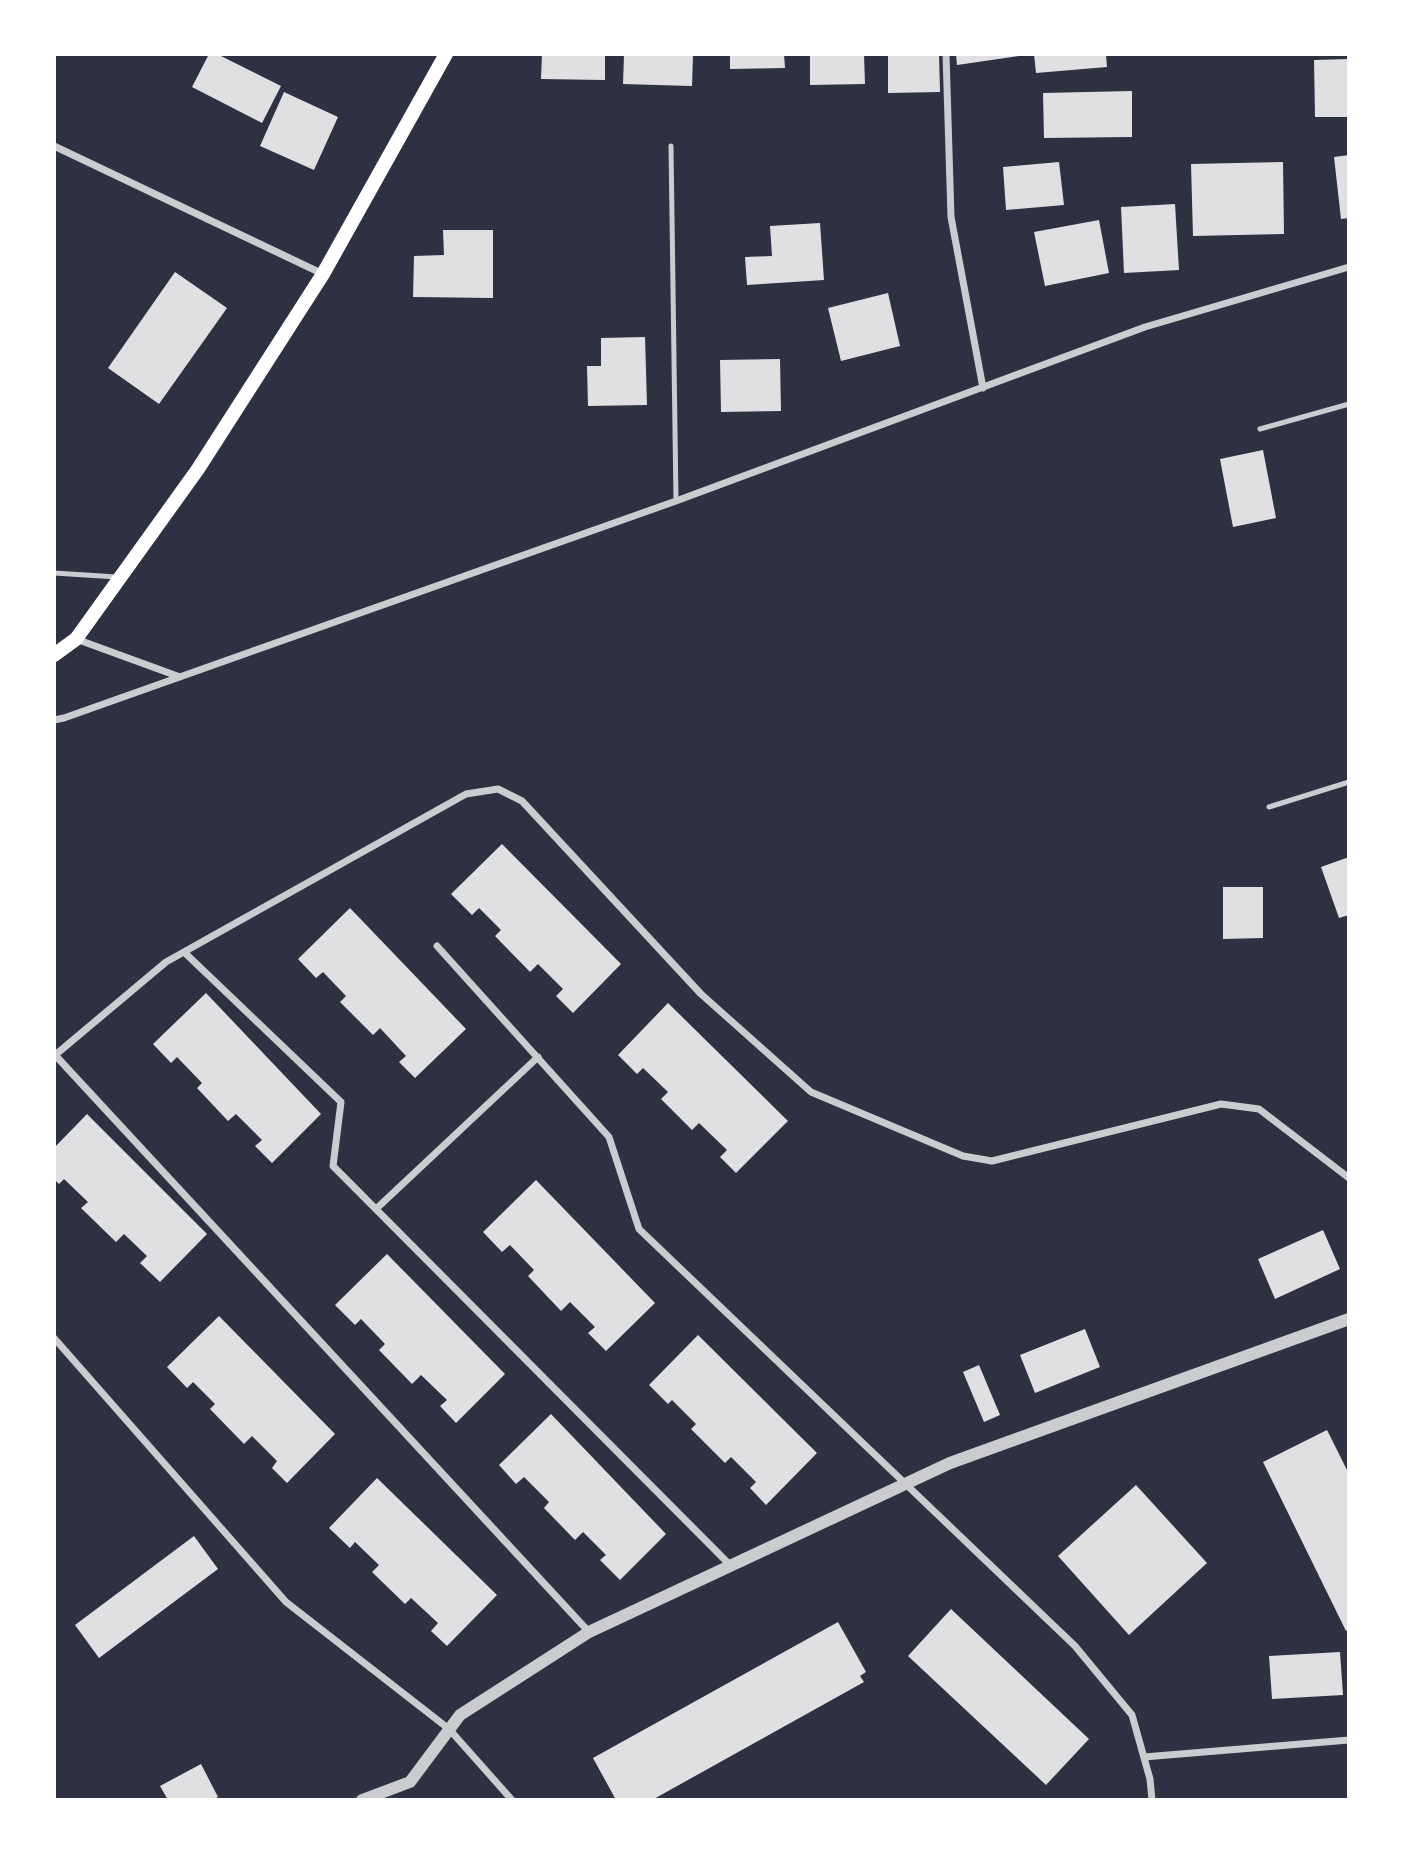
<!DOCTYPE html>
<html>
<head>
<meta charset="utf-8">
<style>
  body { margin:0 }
  #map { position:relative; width:1403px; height:1854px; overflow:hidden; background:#2d3142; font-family:Roboto,sans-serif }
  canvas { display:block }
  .frame { position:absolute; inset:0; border:56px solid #fff; pointer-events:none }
</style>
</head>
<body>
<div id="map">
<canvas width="1403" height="1854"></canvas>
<div class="frame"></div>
</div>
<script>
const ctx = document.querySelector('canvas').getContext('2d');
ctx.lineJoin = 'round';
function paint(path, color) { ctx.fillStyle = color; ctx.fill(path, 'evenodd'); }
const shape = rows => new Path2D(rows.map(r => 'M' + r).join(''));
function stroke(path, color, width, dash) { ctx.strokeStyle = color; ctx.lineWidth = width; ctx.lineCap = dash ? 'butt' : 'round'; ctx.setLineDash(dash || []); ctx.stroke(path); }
const building = shape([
  [209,54,217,54,281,86,262,123,192,87],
  [542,54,605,54,605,80,541,79],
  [693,54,692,86,623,84,624,55],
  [730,54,784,54,785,68,730,69],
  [810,54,864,54,865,84,810,85],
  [888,54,939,54,940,92,888,93],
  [956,54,1019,54,1019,56,957,65],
  [1034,54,1106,54,1107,67,1036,73],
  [1349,59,1349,117,1315,117,1314,60],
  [1132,91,1132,137,1044,138,1043,93],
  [284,92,338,117,314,170,260,146],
  [1349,155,1349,218,1341,219,1334,157],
  [1059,162,1064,205,1006,210,1003,167],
  [1283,162,1284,234,1193,236,1191,164],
  [1175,204,1179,270,1124,273,1121,207],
  [1099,220,1109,273,1045,286,1034,232],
  [820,223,824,280,747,285,745,257,772,256,770,226],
  [443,230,493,230,493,298,413,297,414,256,444,255],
  [175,272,227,308,159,404,108,368],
  [888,293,900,346,841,361,828,308],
  [645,337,647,405,588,406,587,366,601,366,601,338],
  [780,359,781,411,721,412,720,360],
  [1263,450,1276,518,1233,527,1220,459],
  [502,844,621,964,573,1013,556,996,563,989,538,964,530,972,495,936,501,930,479,908,472,915,451,894],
  [1349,857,1349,915,1339,918,1321,867],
  [1223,887,1263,887,1263,938,1223,939],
  [350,908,466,1029,415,1078,399,1062,406,1056,380,1028,373,1035,340,1002,346,996,323,972,316,978,298,959],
  [206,993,321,1114,272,1163,255,1146,262,1140,236,1114,228,1121,197,1088,202,1083,177,1057,171,1063,153,1044],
  [668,1003,788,1121,736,1173,720,1157,727,1150,699,1123,692,1130,661,1099,668,1092,643,1068,637,1074,618,1055],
  [87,1114,207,1234,160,1282,140,1263,147,1256,124,1234,116,1242,81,1208,88,1202,64,1179,59,1184,54,1179,54,1148],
  [536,1180,655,1303,606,1351,588,1333,595,1327,570,1302,561,1311,528,1276,534,1270,510,1245,502,1252,483,1232],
  [1323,1230,1340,1269,1275,1299,1258,1259],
  [387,1254,505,1374,456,1423,440,1406,447,1400,421,1375,412,1384,379,1350,385,1344,361,1319,355,1325,335,1305],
  [219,1316,335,1434,287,1483,272,1468,277,1461,252,1436,244,1444,210,1409,215,1404,193,1382,187,1388,167,1367],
  [1085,1329,1100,1367,1035,1393,1020,1355],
  [698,1335,817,1453,766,1505,750,1488,756,1482,731,1457,725,1463,691,1429,696,1424,672,1400,668,1404,649,1385],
  [979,1365,1000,1415,984,1422,963,1372],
  [551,1414,666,1534,620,1580,600,1560,606,1555,583,1532,575,1540,544,1508,549,1502,524,1477,516,1484,499,1465],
  [1327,1430,1349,1474,1349,1629,1346,1631,1263,1462],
  [377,1478,497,1595,447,1646,431,1631,438,1623,411,1598,405,1604,372,1572,379,1565,355,1542,350,1548,329,1528],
  [1136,1485,1207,1563,1129,1635,1058,1556],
  [194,1536,218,1569,99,1658,75,1625],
  [951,1609,1089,1739,1046,1785,908,1656],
  [838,1622,866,1672,860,1676,864,1682,652,1800,616,1800,593,1758],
  [1340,1652,1343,1695,1272,1699,1269,1656],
  [201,1764,218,1797,212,1800,168,1800,160,1786]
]);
const service = shape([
  [671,146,676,501],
  [1260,429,1349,404],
  [54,573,117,577],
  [1269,807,1349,782]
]);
const minor = shape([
  [946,54,951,217,983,388],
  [54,146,323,274],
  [76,639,180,677],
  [54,720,64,718,676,501,1145,327,1349,267],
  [437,946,609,1137,639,1229,1075,1646,1132,1715,1150,1779,1152,1800],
  [184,952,341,1102,333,1166,731,1566],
  [55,1055,589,1632],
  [54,1056,166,962,466,794,498,789,522,801,701,994,811,1092,963,1156,992,1161,1221,1104,1259,1109,1349,1178],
  [376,1209,538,1057],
  [54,1338,286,1602,449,1729,512,1800],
  [1144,1757,1349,1740]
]);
const tertiary = shape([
  [362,1800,410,1782,460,1715,589,1632,950,1463,1349,1319]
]);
const secondary = shape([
  [54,655,76,639,198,469,323,274,446,54]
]);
paint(building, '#e0e0e3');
stroke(service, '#caccd0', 5);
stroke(minor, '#caccd0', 7);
stroke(tertiary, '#caccd0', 12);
stroke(secondary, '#fff', 14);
</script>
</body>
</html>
